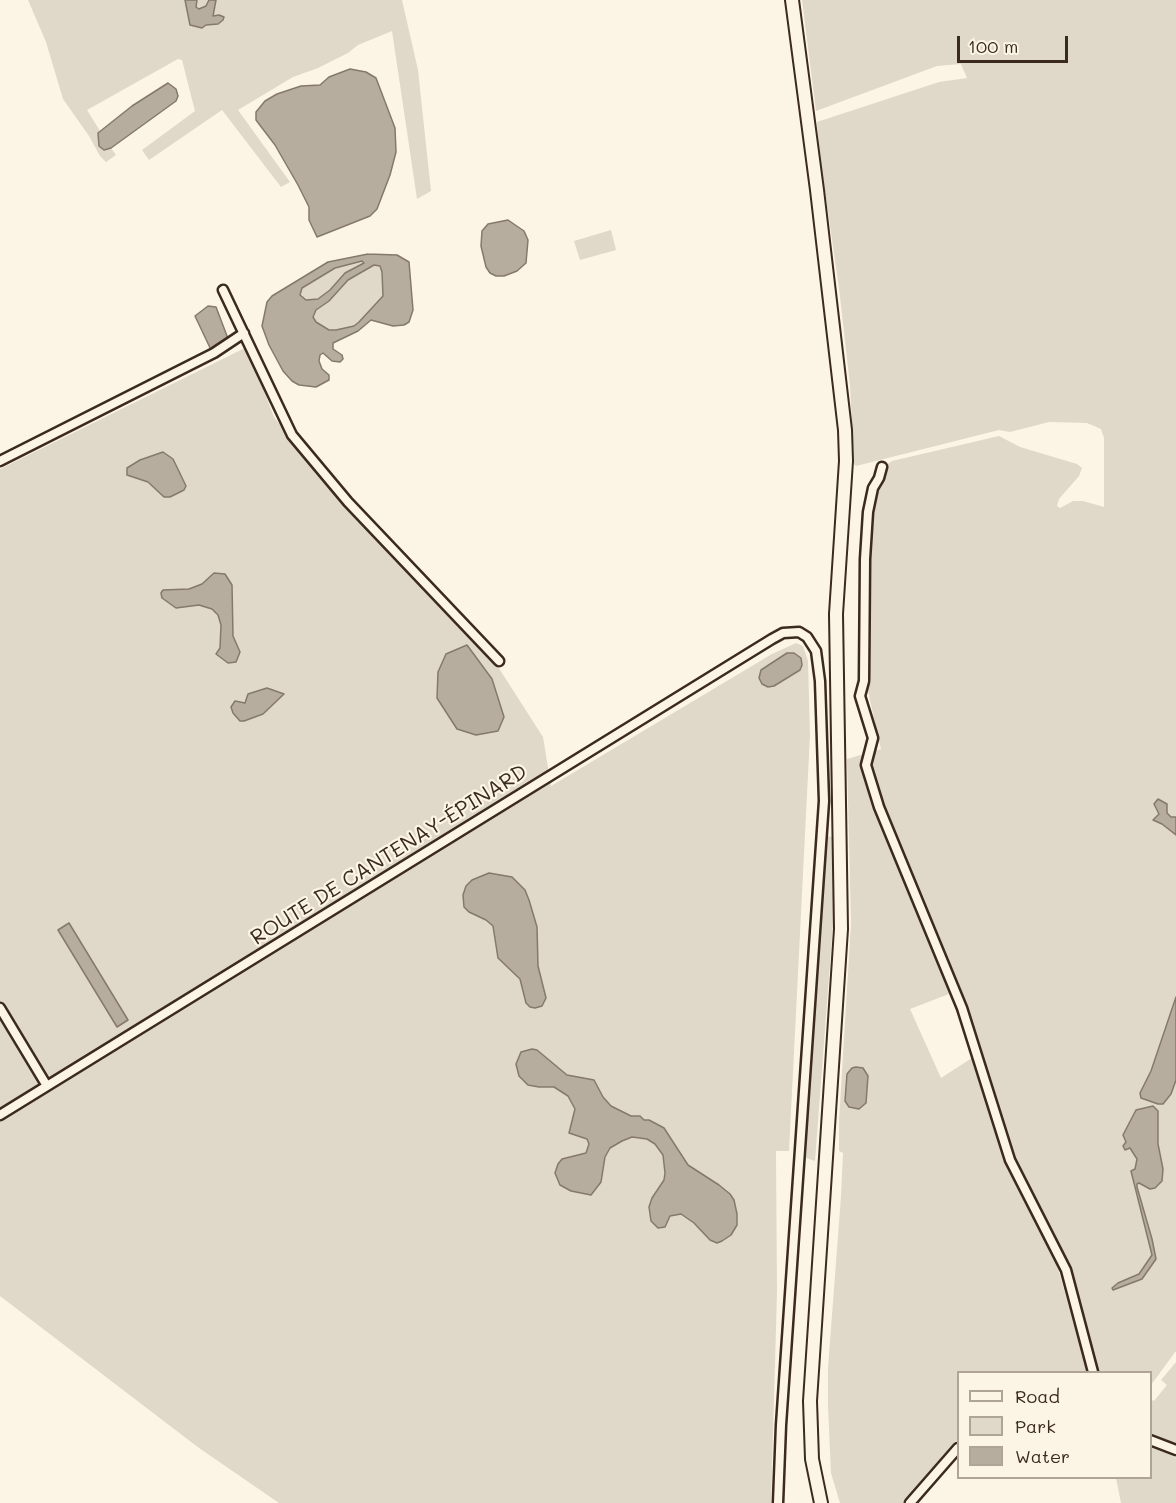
<!DOCTYPE html>
<html>
<head>
<meta charset="utf-8">
<style>
  body { margin:0 }
  #map { position:relative; width:1176px; height:1503px; overflow:hidden; background:#fcf5e5; font-family:Mali,sans-serif }
  canvas { display:block }
  .legend { position:absolute; left:957px; top:1371px; width:195px; height:108px; box-sizing:border-box; background:#fcf5e5; border:2px solid #afa495; margin:0; padding:8px 10px; list-style:none; font-size:18px; color:#3b2a1e }
  .legend li { display:flex; align-items:center; gap:12px; height:30px }
  .legend b { width:30px; border:2px solid #afa495 }
  .scale { position:absolute; left:957px; top:36px; width:111px; height:27px; box-sizing:border-box; border:3px solid #3b2a1e; border-top:0; padding-left:8px; font-size:18px; line-height:21px; white-space:nowrap; color:#3b2a1e; -webkit-text-stroke:4px #fcf5e5; paint-order:stroke }
</style>
</head>
<body>
<div id="map">
<canvas width="1176" height="1503"></canvas>
<ul class="legend">
<li><b style="height:8px;background:#fcf5e5"></b>Road</li>
<li><b style="height:16px;background:#e0d8c8"></b>Park</li>
<li><b style="height:16px;background:#b7ad9e"></b>Water</li>
</ul>
<div class="scale">100 m</div>
</div>
<script>
const ctx = document.querySelector('canvas').getContext('2d');
ctx.lineJoin = 'round';
function paint(path, color) { ctx.fillStyle = color; ctx.fill(path, 'evenodd'); }
const shape = rows => new Path2D(rows.map(r => 'M' + r).join(''));
function stroke(path, color, width, dash) { ctx.strokeStyle = color; ctx.lineWidth = width; ctx.lineCap = dash ? 'butt' : 'round'; ctx.setLineDash(dash || []); ctx.stroke(path); }
function label(font, color, halo, rows, align = 'center') {
  ctx.font = font + ' Mali,sans-serif'; ctx.lineWidth = 4.5; ctx.setLineDash([]); ctx.textBaseline = 'middle'; ctx.strokeStyle = halo; ctx.fillStyle = color; for (const [text, x, y, turn = 0] of rows) {
    ctx.save(); ctx.translate(x, y); ctx.rotate((+turn || 0) * Math.PI / 180); ctx.textAlign = isNaN(turn) ? turn : align; if (halo) ctx.strokeText(text, 0, 0); ctx.fillText(text, 0, 0); ctx.restore();
  }
}
const green = shape([
  [28,0,402,0,418,70,431,191,417,199,392,31,358,45,348,53,318,68,293,77,238,110,290,182,281,187,222,110,149,160,142,150,195,111,182,60,178,59,87,110,100,131,98,133,104,150,111,148,116,155,106,162,100,156,89,136,63,99,46,42],
  [802,0,1176,0,1176,1351,1151,1385,1150,1372,1099,1372,1077,1292,1062,1254,1007,1146,964,1013,958,1015,949,994,910,1009,941,1078,972,1058,1007,1169,1055,1258,1087,1372,958,1372,958,1439,904,1503,840,1503,831,1473,828,1406,828,1368,841,1196,843,1153,839,1151,839,1121,851,923,847,759,881,749,867,687,871,682,867,662,867,560,872,502,879,484,886,477,888,464,892,461,999,436,1020,447,1077,464,1082,468,1079,476,1059,499,1057,506,1060,508,1073,501,1083,501,1104,507,1104,438,1101,429,1087,423,1049,422,1010,432,999,430,856,466,854,464,850,385,839,288,819,150,817,122,939,82,967,78,961,64,937,66,816,111],
  [611,230,616,250,580,260,574,241],
  [362,261,364,263,345,273,330,290,318,299,306,300,300,295,302,288,335,268],
  [374,265,380,266,382,272,383,296,359,322,354,326,336,330,329,330,316,322,313,317,316,310,348,280],
  [247,347,274,417,324,483,484,645,543,737,551,786,772,654,796,643,803,646,808,661,810,735,789,1151,776,1151,777,1293,771,1503,279,1503,199,1448,0,1296,0,469],
  [826,836,833,837,834,842,833,924,815,1161,806,1158,811,1028],
  [1176,1362,1176,1443,1151,1435,1150,1399,1154,1401,1167,1385,1161,1380],
  [1151,1445,1160,1445,1176,1458,1176,1503,1121,1503,1116,1478,1150,1478]
]);
const water = shape([
  [185,0,197,0,196,7,199,9,206,6,209,0,216,0,213,16,219,15,224,17,223,20,218,24,206,25,202,28,190,25,185,0],
  [350,69,366,72,376,78,395,128,396,152,390,175,377,209,370,216,317,237,309,220,309,207,298,185,275,145,256,120,256,112,265,101,277,94,301,86,320,85,329,77,350,69],
  [168,83,176,89,178,96,176,101,111,148,104,150,99,146,98,133,132,106,168,83],
  [508,220,524,231,528,240,526,263,517,271,504,276,496,276,490,273,486,267,481,246,482,231,488,224,508,220],
  [368,254,397,255,409,262,413,310,409,322,404,325,393,326,371,320,358,331,333,343,333,349,342,355,343,359,340,362,332,361,323,353,320,355,319,361,322,369,329,375,329,380,316,387,299,385,292,381,283,371,269,345,262,326,267,302,272,296,328,262,368,254],
  [362,261,364,263,345,273,330,290,318,299,306,300,300,295,302,288,335,268,362,261],
  [374,265,380,266,382,272,383,296,359,322,354,326,336,330,329,330,316,322,313,317,316,310,329,301,348,280,374,265],
  [208,306,216,307,227,336,226,343,212,352,195,316,208,306],
  [163,452,173,459,186,486,184,490,170,497,164,497,148,482,127,475,127,468,140,460,163,452],
  [214,573,225,574,232,585,233,636,240,652,236,662,228,663,216,654,220,648,221,625,218,615,212,609,199,605,176,608,162,598,161,593,163,590,189,589,202,584,214,573],
  [467,645,492,679,504,717,498,731,476,735,457,729,437,698,438,672,446,654,467,645],
  [787,653,794,653,801,658,802,665,800,670,774,686,768,687,762,684,759,678,761,670,787,653],
  [267,688,284,694,263,714,244,721,240,721,233,713,231,707,235,701,245,703,248,694,267,688],
  [1158,799,1167,804,1167,813,1171,817,1176,817,1176,835,1162,824,1153,820,1159,814,1154,804,1158,799],
  [489,873,512,877,525,890,529,900,537,927,538,966,546,998,542,1006,535,1008,530,1007,526,1003,520,979,498,958,493,926,486,920,469,912,464,907,463,895,466,886,472,880,489,873],
  [69,923,128,1020,117,1027,58,930,69,923],
  [1176,997,1176,1080,1171,1094,1163,1104,1158,1104,1141,1098,1140,1093,1151,1071,1176,997],
  [532,1049,537,1050,567,1075,594,1080,603,1097,611,1106,631,1116,640,1116,644,1120,649,1120,664,1128,688,1165,719,1185,730,1194,734,1200,737,1214,737,1225,731,1235,722,1241,717,1243,710,1240,694,1223,681,1214,670,1216,665,1227,658,1228,651,1221,649,1207,652,1198,664,1180,665,1173,663,1155,655,1144,647,1139,632,1137,622,1141,610,1148,605,1157,601,1182,591,1195,571,1191,560,1185,555,1173,558,1164,562,1159,586,1153,589,1144,587,1139,569,1133,575,1109,568,1096,554,1087,539,1087,528,1085,519,1076,516,1064,521,1052,532,1049],
  [856,1067,863,1068,868,1076,866,1103,859,1109,849,1107,845,1101,847,1074,852,1068,856,1067],
  [1153,1106,1158,1111,1158,1144,1163,1169,1162,1181,1155,1188,1150,1189,1139,1183,1137,1184,1137,1187,1152,1239,1156,1259,1142,1279,1113,1290,1112,1288,1118,1283,1139,1274,1152,1255,1131,1171,1135,1169,1137,1159,1130,1148,1125,1150,1123,1146,1126,1142,1123,1135,1136,1110,1153,1106]
]);
const minor = shape([
  [223,290,292,435,348,502,499,661],
  [0,461,214,353,244,333],
  [882,467,879,478,873,488,868,512,865,559,864,681,860,696,873,738,866,765,879,807,962,1008,1010,1160,1066,1270,1093,1372],
  [0,1008,47,1086],
  [0,1115,772,639,783,633,799,632,807,637,816,651,820,681,824,801,781,1425,778,1503],
  [1150,1440,1176,1450],
  [910,1503,958,1448]
]);
const secondary = shape([
  [792,0,817,190,845,430,846,461,836,614,841,929,810,1401,812,1459,821,1503]
]);
const streetNames = [
  ["ROUTE DE CANTENAY-ÉPINARD",389,855,-32]
];
paint(green, '#e0d8c8');
paint(water, '#b7ad9e');
stroke(water, '#85796b', 1.5);
stroke(minor, '#3b2a1e', 13);
stroke(secondary, '#3b2a1e', 16);
stroke(minor, '#fcf5e5', 8);
stroke(secondary, '#fcf5e5', 12);
label('21px', '#3b2a1e', '#fcf5e5', streetNames);
</script>
</body>
</html>
